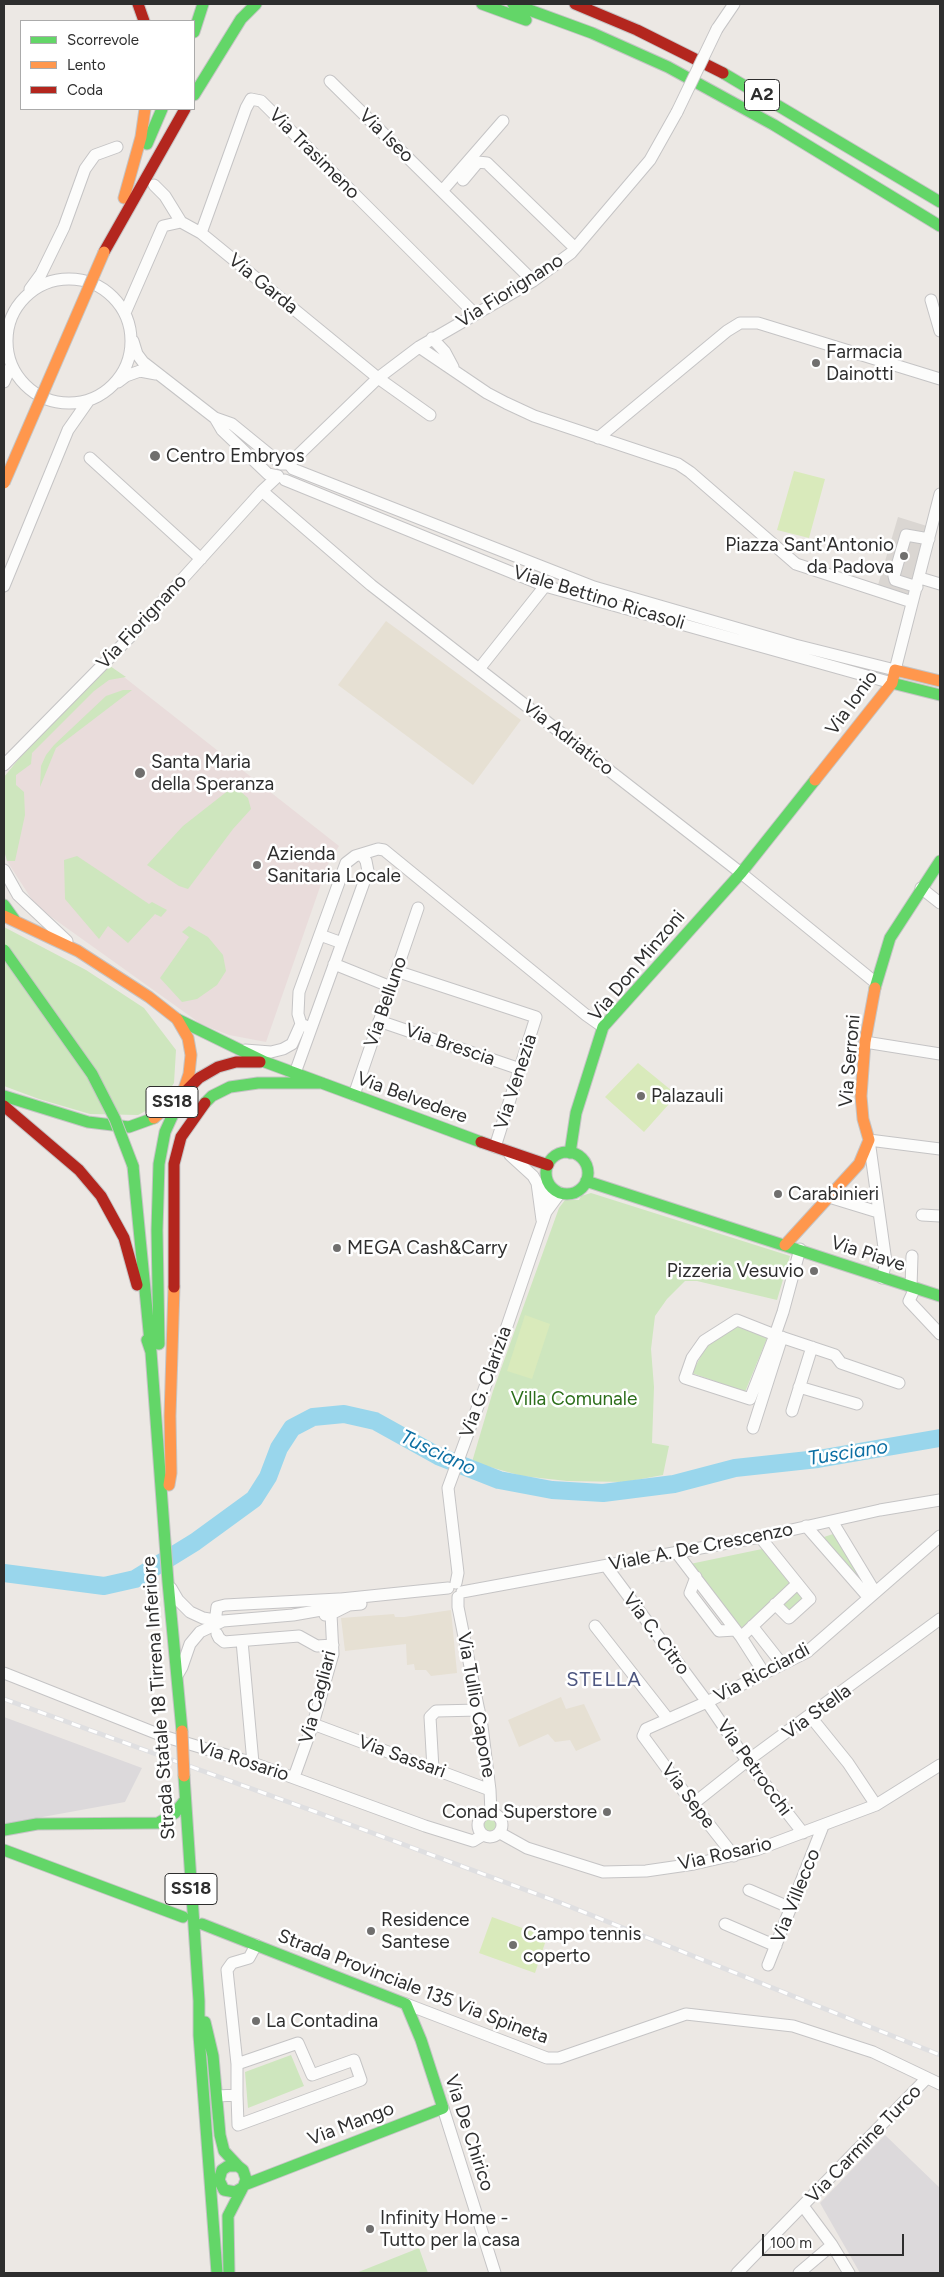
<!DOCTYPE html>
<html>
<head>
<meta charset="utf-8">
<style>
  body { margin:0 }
  #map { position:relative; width:944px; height:2277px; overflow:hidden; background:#ece8e4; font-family:Figtree,sans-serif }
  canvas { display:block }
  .frame { position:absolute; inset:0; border:5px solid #2e2e2e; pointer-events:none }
  .legend { position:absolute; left:20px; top:20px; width:175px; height:90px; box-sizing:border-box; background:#fff; border:1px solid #ababab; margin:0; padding:6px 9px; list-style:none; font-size:15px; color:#2e2e2e }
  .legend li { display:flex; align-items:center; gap:10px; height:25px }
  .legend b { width:25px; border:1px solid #ababab }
  .scale { position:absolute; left:762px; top:2234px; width:142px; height:22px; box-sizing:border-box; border:2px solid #2e2e2e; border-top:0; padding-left:6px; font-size:15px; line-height:18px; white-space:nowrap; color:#2e2e2e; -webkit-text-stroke:4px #fff; paint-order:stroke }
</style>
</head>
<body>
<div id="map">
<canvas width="944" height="2277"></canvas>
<div class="frame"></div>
<ul class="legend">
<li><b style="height:6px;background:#63d668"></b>Scorrevole</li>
<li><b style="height:6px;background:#ff974d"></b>Lento</li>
<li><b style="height:6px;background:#b3261e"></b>Coda</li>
</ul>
<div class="scale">100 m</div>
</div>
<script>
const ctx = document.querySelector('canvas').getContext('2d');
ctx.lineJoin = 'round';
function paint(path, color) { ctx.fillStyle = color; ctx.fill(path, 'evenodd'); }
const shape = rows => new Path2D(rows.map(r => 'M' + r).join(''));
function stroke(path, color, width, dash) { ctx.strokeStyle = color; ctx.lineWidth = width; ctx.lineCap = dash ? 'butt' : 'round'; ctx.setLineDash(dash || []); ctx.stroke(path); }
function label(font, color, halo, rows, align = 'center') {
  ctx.font = font + ' Figtree,sans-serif'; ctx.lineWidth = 5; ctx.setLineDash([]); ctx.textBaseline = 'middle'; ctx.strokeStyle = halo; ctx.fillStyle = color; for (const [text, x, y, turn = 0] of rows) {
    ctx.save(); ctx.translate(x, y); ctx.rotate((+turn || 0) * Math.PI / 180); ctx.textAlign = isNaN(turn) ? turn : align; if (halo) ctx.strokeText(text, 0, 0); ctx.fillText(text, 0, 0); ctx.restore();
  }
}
const industrial = shape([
  [4,1717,142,1768,125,1802,4,1824],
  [885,2135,940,2188,940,2273,860,2273,820,2203]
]);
const education = shape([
  [386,621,521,720,473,785,338,685],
  [451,1610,457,1673,431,1676,426,1670,415,1670,414,1664,407,1665,406,1644,345,1651,341,1618,394,1614,395,1617,404,1617],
  [561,1697,566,1709,584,1704,601,1740,576,1751,570,1740,555,1742,548,1734,519,1747,508,1720]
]);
const medical = shape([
  [110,666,339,846,328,864,266,1042,229,1035,201,1024,36,906,7,861,4,850,4,777]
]);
const green = shape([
  [110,666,126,677,109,680,94,691,32,753,31,764,16,775,16,785,24,792,25,815,15,861,7,861,4,850,4,777,25,751],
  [123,690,132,690,56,748,40,787,41,766,46,755,54,745,106,696],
  [234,786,248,798,251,809,233,829,188,889,179,886,147,865,183,826],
  [77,856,149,904,152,902,167,910,161,917,155,914,128,943,108,926,99,939,65,899,64,860],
  [189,926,208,937,223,955,226,971,217,985,197,999,182,1002,160,978,189,937,182,932],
  [4,927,86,970,144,1008,176,1050,174,1083,161,1103,138,1115,90,1114,39,1099,4,1086],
  [591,1193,790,1256,777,1300,697,1281,685,1281,667,1299,655,1316,651,1349,654,1387,652,1443,669,1446,663,1475,625,1482,567,1481,522,1476,472,1462,493,1391,559,1208,565,1200,579,1200,581,1196],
  [735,1325,768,1336,745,1392,692,1373,703,1352,714,1338],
  [836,1533,865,1582,862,1585,824,1537],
  [762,1549,809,1604,789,1622,777,1609,745,1637,690,1564],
  '484 1825a6 6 0 1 1 12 0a6 6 0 1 1-12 0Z',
  [291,2055,304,2086,248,2108,245,2072],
  [419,2248,428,2273,356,2273]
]);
const pitch = shape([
  [794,471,825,479,809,538,777,530],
  [638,1063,677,1095,644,1132,605,1097],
  [525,1315,550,1324,532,1379,507,1371],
  [492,1917,547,1937,535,1973,479,1953]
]);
const plaza = shape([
  [898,517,930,527,911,595,878,585]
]);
const river = shape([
  [4,1573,104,1586,135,1579,195,1542,254,1499,268,1477,279,1448,292,1428,313,1417,344,1414,375,1421,438,1456,499,1480,552,1490,603,1493,674,1484,735,1468,818,1459,940,1438]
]);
const street = shape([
  [717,29,734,4],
  [330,81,533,281],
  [463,180,478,162,487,163,575,248],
  [154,185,165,196,181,222,201,233,378,378,430,415],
  [442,191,503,121],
  [201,233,246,108,251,99,261,101,475,314],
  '7 341a62 62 0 1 1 124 0a62 62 0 1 1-124 0Z',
  [30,289,41,274,64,227,85,169,95,155,117,147],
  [931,300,940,331],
  [125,313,163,226,181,222],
  [432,338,445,352,453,367],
  [133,341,137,354,143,362,215,418,222,430,268,474,278,476],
  [419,347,487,393,506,403,534,416,678,464,690,472,796,564,912,602],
  [4,382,11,366],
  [118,382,126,376,140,371,156,374],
  [215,418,232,424,281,464],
  [598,438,727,331,740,323,758,323,940,379],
  [90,458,201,559],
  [281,464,289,464,293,469,594,587,795,645,895,670,940,494],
  [289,464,378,378,419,347,533,281,571,253,650,160,677,112],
  [285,480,545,586,892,683],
  [262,491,371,585,741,873,876,983],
  [920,578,940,584],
  [4,586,68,430,89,400],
  [917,587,895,580,894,576,906,535,929,539],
  [479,669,545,586],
  [4,765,129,638,262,491,278,476],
  [4,870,18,895,67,941],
  [921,888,940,903],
  [320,935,342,943],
  [334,964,391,987],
  [396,971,536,1017,495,1147],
  [379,1021,520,1069],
  [310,1028,301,1024,298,1014,299,992,346,863,355,856,378,849,384,850,586,1015,603,1027],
  [865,1042,940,1054],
  [245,1050,271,1052,283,1049,292,1044,301,1024],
  [295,1073,368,871,366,861,362,855],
  [354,1095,418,908],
  [510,1155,533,1176,537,1183,542,1220],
  [829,1197,878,1212],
  [546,1205,548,1183],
  [922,1215,940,1216],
  [800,1249,783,1312,775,1335,750,1399,685,1378,692,1358,704,1341,737,1320,775,1335,835,1355,841,1363,899,1383],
  [882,1278,886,1262,869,1140,940,1149],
  [911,1287,912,1256],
  [915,1288,909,1301,940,1334],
  [799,1387,857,1404],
  [792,1411,812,1347],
  [753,1428,782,1337],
  [832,1521,875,1592],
  [806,1526,869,1598],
  [760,1537,810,1599,789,1618,775,1604],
  [676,1552,741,1637,764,1673],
  [606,1566,707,1702,747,1761,803,1833],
  [696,1577,690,1593,719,1631,735,1630],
  [456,1583,458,1573,448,1488,504,1335,546,1212,560,1193],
  [171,1588,178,1600,190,1612,203,1618,221,1621],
  [462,1592,760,1537,880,1510,940,1500],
  [458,1597,458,1607,482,1726,490,1790,491,1814],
  [216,1615,217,1607,225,1605,339,1599],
  [325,1615,331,1614,349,1605,361,1604],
  [595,1626,668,1719],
  [752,1626,782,1664],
  [217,1634,219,1638,224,1642,299,1636,317,1646,333,1645],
  [741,1637,797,1584],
  [242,1641,253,1763],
  [4,1673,163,1736,253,1763,425,1826,473,1841,483,1835],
  [178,1674,182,1667,190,1644,200,1632,223,1621,293,1615,327,1609,341,1599,448,1588],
  [810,1716,848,1763,876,1805],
  [313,1724,490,1790],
  [433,1769,430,1717,436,1711,479,1710],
  [294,1777,313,1724,333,1654,331,1614],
  [693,1804,747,1761,940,1619],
  '478 1825a12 12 0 1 1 24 0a12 12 0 1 1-24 0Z',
  [500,1833,527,1848,603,1872,646,1871,694,1864,756,1850,876,1805,940,1765],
  [734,1856,693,1804,643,1736,646,1729,707,1702,807,1652,940,1536],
  [749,1890,791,1908],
  [725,1924,776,1946],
  [768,1965,823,1826],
  [406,2004,547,2058,559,2058,686,2014,793,2026,873,2052,940,2084],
  [237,2064,298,2043,312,2075,354,2060,361,2080,238,2125,237,2095],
  [217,2096,237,2095,237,2064,227,1970,232,1963,249,1958,256,1945],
  [443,2108,495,2273],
  [803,2206,832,2245,849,2273],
  [737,2273,927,2078],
  [799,2273,832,2245]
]);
const fast = shape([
  [482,4,526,20],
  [513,4,592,33,668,67,774,125,940,226],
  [194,32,203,4],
  [723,73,940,202],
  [194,95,241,19,256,4],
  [147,144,162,109],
  [892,683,940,695],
  [4,905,14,919],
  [875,988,890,938,940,861],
  [177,1019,265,1062,481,1142],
  [4,1096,88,1122,129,1127,154,1118],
  [205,1103,212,1096,230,1087,258,1083,322,1083],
  '546 1173a21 21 0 1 1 42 0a21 21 0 1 1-42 0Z',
  [570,1153,576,1113,603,1027,741,873,815,780],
  [133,1166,151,1352],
  [586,1181,940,1296],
  [147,1340,151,1352,168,1582,182,1731],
  [159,1344,157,1230,159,1164,165,1132,180,1099],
  [184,1776,199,2001,199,2035,217,2273],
  [4,1830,37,1824,158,1823,175,1813,185,1800],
  [4,1850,183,1917],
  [202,1924,406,2004,421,2040,443,2108,244,2185],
  [205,2022,213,2056,220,2135,224,2151,238,2166],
  [229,2273,228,2216,244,2185,246,2179,243,2170,238,2166,228,2166,222,2170,219,2180,224,2190,235,2192,242,2188]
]);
const slow = shape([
  [124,198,141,137,145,109],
  [815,780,892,683,895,670,940,681],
  [4,916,78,951,149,997,177,1019,188,1038,191,1055,189,1074,182,1095,154,1118],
  [785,1245,859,1164,869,1140,863,1119,861,1096,865,1042,875,988],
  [169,1485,171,1473,170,1416,174,1287]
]);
const jam = shape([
  [138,4,144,21],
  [575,4,637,30,723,73],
  [104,252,185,109],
  [182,1095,199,1078,218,1067,236,1062,260,1062],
  [4,1106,79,1170,101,1196,124,1238,137,1285],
  [481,1142,548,1165],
  [174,1287,174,1164,181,1137,205,1103]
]);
const rail = shape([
  [4,1699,316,1812,561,1903,940,2055]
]);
const streetBridge = shape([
  [677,112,717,29]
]);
const fastBridge = shape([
  [4,950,92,1074,115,1119,133,1166]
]);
const slowBridge = shape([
  [4,483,104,252],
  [182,1731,184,1776]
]);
const markers = [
  [816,363,5,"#706f6e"],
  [155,456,6,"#706f6e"],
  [904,556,5,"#706f6e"],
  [140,773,6,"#706f6e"],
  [257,865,5,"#706f6e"],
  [641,1096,5,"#706f6e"],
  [778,1194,5,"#706f6e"],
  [337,1248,5,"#706f6e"],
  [814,1271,5,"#706f6e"],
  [607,1812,5,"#706f6e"],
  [371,1931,5,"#706f6e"],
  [513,1945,5,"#706f6e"],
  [256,2021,5,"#706f6e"],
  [370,2229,5,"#706f6e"]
];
const shields = [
  [762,95,35],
  [172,1102,52],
  [191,1889,52]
];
const shieldNames = [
  ["A2",762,95],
  ["SS18",172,1102],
  ["SS18",191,1889]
];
const streetNames = [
  ["Via Iseo",386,136,44],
  ["Via Trasimeno",314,154,45],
  ["Via Garda",263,284,39],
  ["Via Fiorignano",510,291,-32],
  ["Viale Bettino Ricasoli",599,598,17],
  ["Via Fiorignano",142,622,-47],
  ["Via Ionio",852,703,-54],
  ["Via Adriatico",568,738,38],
  ["Via Don Minzoni",637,966,-50],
  ["Via Belluno",386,1002,-71],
  ["Via Brescia",450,1045,19],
  ["Via Serroni",850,1061,-85],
  ["Via Venezia",516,1082,-72],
  ["Via Belvedere",412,1098,20],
  ["Via Piave",868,1254,18],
  ["Via G. Clarizia",486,1382,-70],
  ["Viale A. De Crescenzo",701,1547,-11],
  ["Via C. Citro",656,1634,53],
  ["Via Ricciardi",762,1673,-28],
  ["Via Cagliari",318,1697,-75],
  ["Strada Statale 18 Tirrena Inferiore",159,1698,-94],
  ["Via Tullio Capone",476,1705,80],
  ["Via Stella",817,1712,-36],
  ["Via Sassari",402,1757,20],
  ["Via Rosario",243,1761,18],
  ["Via Petrocchi",754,1768,54],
  ["Via Sepe",688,1796,53],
  ["Via Rosario",725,1854,-13],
  ["Via Villecco",796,1896,-68],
  ["Strada Provinciale 135 Via Spineta",413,1987,21],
  ["Via Mango",351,2124,-21],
  ["Via De Chirico",469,2133,72],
  ["Via Carmine Turco",864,2144,-46]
];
const poiNames = [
  ["Farmacia",826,352],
  ["Dainotti",826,374],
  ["Centro Embryos",166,456],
  ["Piazza Sant'Antonio",894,545,"right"],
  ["da Padova",894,567,"right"],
  ["Santa Maria",151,762],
  ["della Speranza",151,784],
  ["Azienda",267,854],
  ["Sanitaria Locale",267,876],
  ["Palazauli",651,1096],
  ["Carabinieri",788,1194],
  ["MEGA Cash&Carry",347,1248],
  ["Pizzeria Vesuvio",804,1271,"right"],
  ["Conad Superstore",597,1812,"right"],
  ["Residence",381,1920],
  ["Santese",381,1942],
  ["Campo tennis",523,1934],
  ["coperto",523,1956],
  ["La Contadina",266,2021],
  ["Infinity Home -",380,2218],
  ["Tutto per la casa",380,2240]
];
const parkNames = [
  ["Villa Comunale",574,1399]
];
const waterNames = [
  ["Tusciano",438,1453,25],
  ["Tusciano",848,1453,-9]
];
const neighbourhoodNames = [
  ["STELLA",604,1680]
];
paint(industrial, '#dcd9db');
paint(education, '#e6e0d3');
paint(medical, '#e9dcdb');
paint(green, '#cee6be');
paint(pitch, '#d9eabb');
paint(plaza, '#dad6d2');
stroke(river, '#99d6ec', 18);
stroke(street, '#c5c4c5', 13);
stroke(fast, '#c5c4c5', 13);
stroke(slow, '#c5c4c5', 13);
stroke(jam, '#c5c4c5', 13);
stroke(street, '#fcfcfb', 11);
stroke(fast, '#63d668', 11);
stroke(slow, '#ff974d', 11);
stroke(jam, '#b3261e', 11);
stroke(rail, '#dfdfe1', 5);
stroke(rail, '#fff', 3, [9]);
stroke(streetBridge, '#c5c4c5', 13, []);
stroke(fastBridge, '#c6c5c4', 13, []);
stroke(slowBridge, '#c6c5c4', 13, []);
stroke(streetBridge, '#fcfcfb', 11);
stroke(fastBridge, '#63d668', 11);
stroke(slowBridge, '#ff974d', 11);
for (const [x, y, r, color] of markers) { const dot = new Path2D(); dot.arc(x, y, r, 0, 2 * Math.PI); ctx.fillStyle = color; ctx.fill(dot); stroke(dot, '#fff', 2); }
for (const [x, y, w] of shields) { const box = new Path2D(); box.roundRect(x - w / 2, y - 15.5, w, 31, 4); ctx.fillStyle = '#fff'; ctx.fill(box); stroke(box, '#2e2e2e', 1); }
label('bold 18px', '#2e2e2e', null, shieldNames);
label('19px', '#2e2e2e', '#fff', streetNames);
label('19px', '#2e2e2e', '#fff', poiNames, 'left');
label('19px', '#2c6e1b', '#fff', parkNames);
label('italic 20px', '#0d6fa3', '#fff', waterNames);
ctx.letterSpacing = '1px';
label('20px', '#4d5680', '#fff', neighbourhoodNames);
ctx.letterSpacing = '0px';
</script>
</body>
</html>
